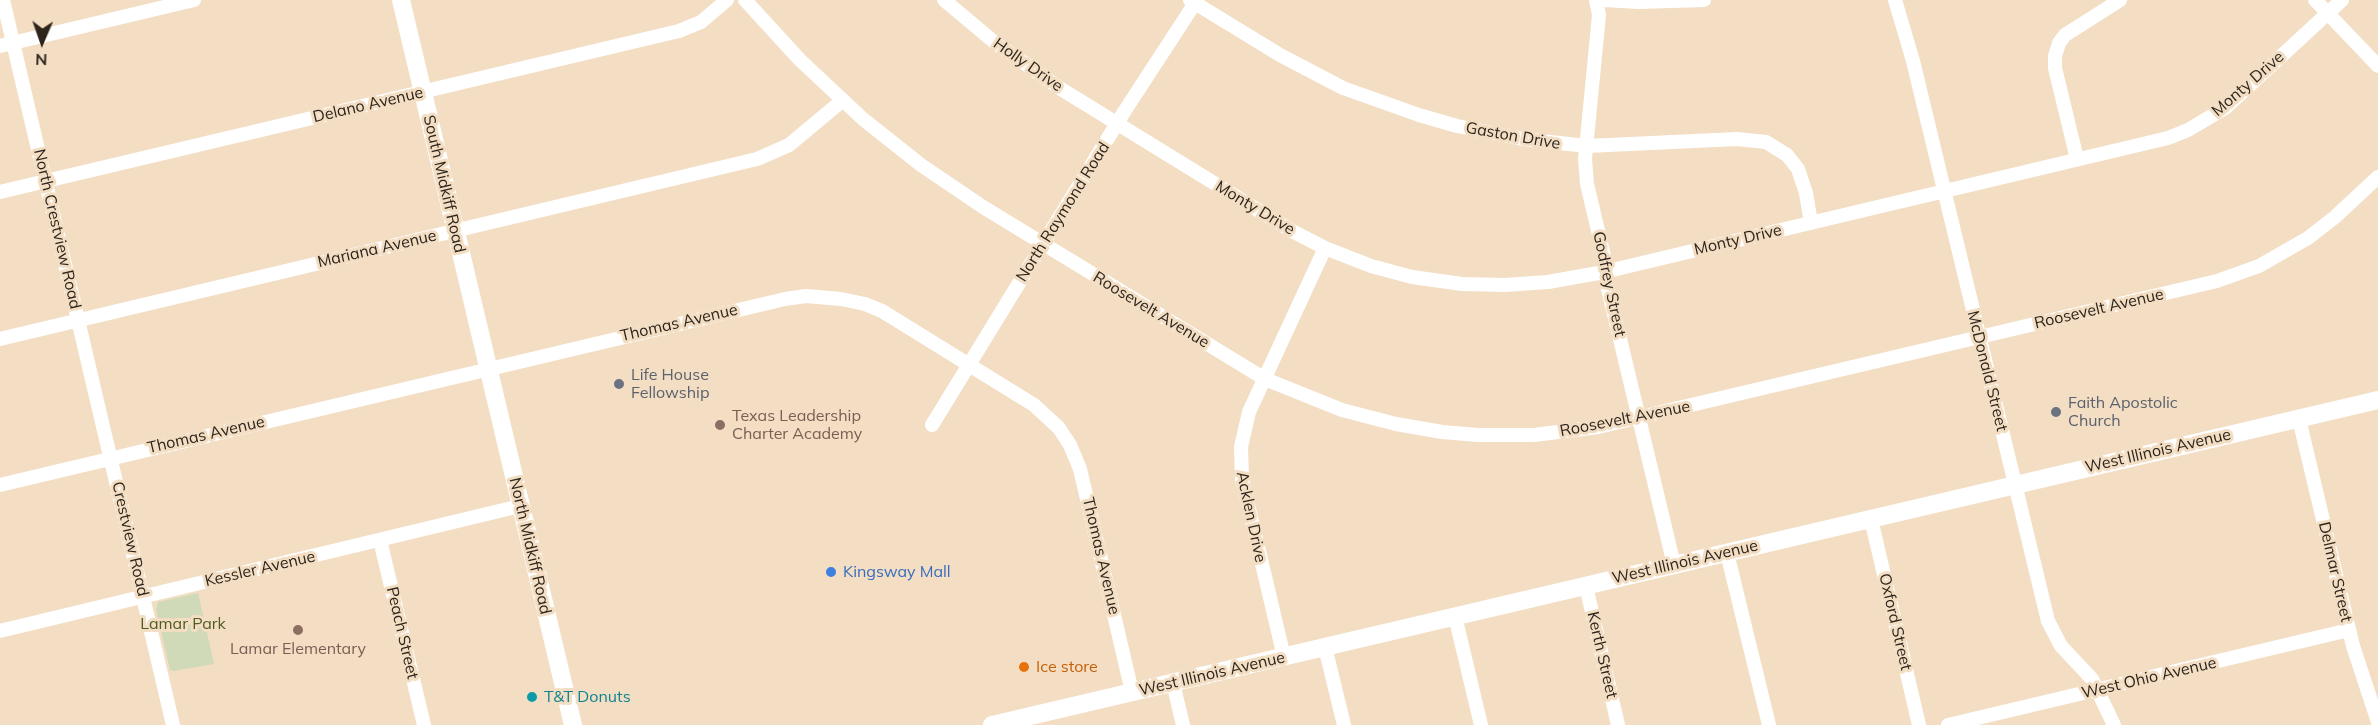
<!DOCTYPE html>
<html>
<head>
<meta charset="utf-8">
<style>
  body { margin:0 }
  #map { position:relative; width:2378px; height:725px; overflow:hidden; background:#f3dec4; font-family:Mulish,sans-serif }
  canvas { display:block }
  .north { position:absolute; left:12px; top:12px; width:60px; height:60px; -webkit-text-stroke:4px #f3dec4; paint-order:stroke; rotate:182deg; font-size:16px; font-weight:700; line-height:24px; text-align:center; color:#2d251c }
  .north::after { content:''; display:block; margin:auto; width:21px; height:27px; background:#2d251c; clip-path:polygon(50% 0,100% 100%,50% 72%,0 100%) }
</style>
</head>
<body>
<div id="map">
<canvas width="2378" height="725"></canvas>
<div class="north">N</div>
</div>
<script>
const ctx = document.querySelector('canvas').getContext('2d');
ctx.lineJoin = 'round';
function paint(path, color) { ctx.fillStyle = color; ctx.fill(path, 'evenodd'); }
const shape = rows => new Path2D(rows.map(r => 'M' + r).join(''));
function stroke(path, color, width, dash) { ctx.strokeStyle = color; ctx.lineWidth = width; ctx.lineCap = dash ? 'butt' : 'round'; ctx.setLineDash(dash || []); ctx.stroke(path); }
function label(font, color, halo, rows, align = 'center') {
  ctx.font = font + ' Mulish,sans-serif'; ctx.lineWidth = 6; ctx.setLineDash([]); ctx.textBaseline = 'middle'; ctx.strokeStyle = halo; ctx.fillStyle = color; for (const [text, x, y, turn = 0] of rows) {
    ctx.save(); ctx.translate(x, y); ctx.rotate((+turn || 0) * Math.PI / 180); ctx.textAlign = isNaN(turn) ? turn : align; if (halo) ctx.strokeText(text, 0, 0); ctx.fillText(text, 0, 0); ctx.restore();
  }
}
const green = shape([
  [198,593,214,664,174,671,170,670,156,609,158,602]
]);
const minor = shape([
  [3,0,173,725],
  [745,0,800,60,863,119,921,165,983,207,1265,379,1342,410,1396,424,1442,432,1478,435,1534,435,1598,427,2217,281,2259,266,2308,238,2335,217,2378,177],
  [944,0,993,41,1061,89,1292,231,1325,248,1371,266,1412,277,1462,284,1505,285,1548,282,1604,272,2168,138,2188,130,2225,108,2342,0],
  [1190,0,1280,55,1343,88,1419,115,1457,126,1523,139,1587,146,1737,139,1766,142,1787,155,1798,169,1806,193,1811,223],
  [1596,0,1599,15,1585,159,1587,184,1604,256,1604,272,1674,565],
  [1604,0,1638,2,1704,0],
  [1895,0,1913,61,2048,621,2061,646,2092,679,2114,725],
  [2315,0,2378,66],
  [0,46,194,0],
  [2077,159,2055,68,2055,56,2059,43,2065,35,2120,0],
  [0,192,679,31,701,22,727,0],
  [0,339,757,159,789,145,843,100],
  [2299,419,2353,646,2378,722],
  [932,425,1124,112,1197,0],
  [0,485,785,299,806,296,841,299,865,304,882,311,1034,405,1059,428,1070,445,1080,469,1132,692],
  [1871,519,1919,725],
  [380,540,424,725],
  [1727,553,1769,725],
  [1586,586,1618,725],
  [1455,616,1481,725],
  [0,631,520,506],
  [1325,647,1344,725],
  [1284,657,1242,479,1241,447,1249,412,1325,248],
  [1173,683,1183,725],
  [1948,725,2349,630]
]);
const major = shape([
  [401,0,573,725],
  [992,725,2378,400]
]);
const markers = [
  [619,384,6,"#6b7280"],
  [2056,412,6,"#6b7280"],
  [720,425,6,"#8d6e63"],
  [831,572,6,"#3f7fe0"],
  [298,630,6,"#8d6e63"],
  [1024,667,6,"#e8710a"],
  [532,697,6,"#0f9aa8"]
];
const streetNames = [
  ["Holly Drive",1028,65,35],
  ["Monty Drive",2248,84,-41],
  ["Delano Avenue",368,105,-13],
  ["Gaston Drive",1513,136,10],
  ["South Midkiff Road",444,184,77],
  ["Monty Drive",1255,208,31],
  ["North Raymond Road",1063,212,-58],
  ["North Crestview Road",57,229,77],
  ["Monty Drive",1738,240,-13],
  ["Mariana Avenue",377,249,-13],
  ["Godfrey Street",1609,284,78],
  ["Roosevelt Avenue",2099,309,-13],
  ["Roosevelt Avenue",1151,310,31],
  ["Thomas Avenue",679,323,-13],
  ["McDonald Street",1987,371,76],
  ["Roosevelt Avenue",1625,419,-11],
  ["Thomas Avenue",206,435,-13],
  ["West Illinois Avenue",2158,451,-13],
  ["Acklen Drive",1251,517,78],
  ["Crestview Road",130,539,77],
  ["North Midkiff Road",530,546,77],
  ["Thomas Avenue",1101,556,77],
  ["West Illinois Avenue",1685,562,-13],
  ["Kessler Avenue",260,569,-13],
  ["Delmar Street",2335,572,77],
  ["Oxford Street",1895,622,77],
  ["Peach Street",402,633,77],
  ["Kerth Street",1602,655,77],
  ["West Illinois Avenue",1212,674,-13],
  ["West Ohio Avenue",2149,678,-13]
];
const worshipNames = [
  ["Life House",631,375],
  ["Fellowship",631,393],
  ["Faith Apostolic",2068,403],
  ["Church",2068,421]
];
const educationNames = [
  ["Texas Leadership",732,416],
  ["Charter Academy",732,434],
  ["Lamar Elementary",298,649,"center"]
];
const shopNames = [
  ["Kingsway Mall",843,572]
];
const parkNames = [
  ["Lamar Park",183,624]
];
const foodNames = [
  ["Ice store",1036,667]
];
const cultureNames = [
  ["T&T Donuts",544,697]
];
paint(green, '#d0d9b8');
stroke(minor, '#fff', 14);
stroke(major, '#fff', 18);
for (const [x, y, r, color] of markers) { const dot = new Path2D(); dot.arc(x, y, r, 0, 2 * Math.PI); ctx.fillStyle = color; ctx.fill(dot); stroke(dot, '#f3dec4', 2); }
label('16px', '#2d251c', '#f3dec4', streetNames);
label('16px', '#5b616d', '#f3dec4', worshipNames, 'left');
label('16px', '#785e54', '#f3dec4', educationNames, 'left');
label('16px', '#366cbe', '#f3dec4', shopNames, 'left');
label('16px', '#505c21', '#f3dec4', parkNames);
label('16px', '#c56008', '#f3dec4', foodNames, 'left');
label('16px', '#0d838f', '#f3dec4', cultureNames, 'left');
</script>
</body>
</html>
